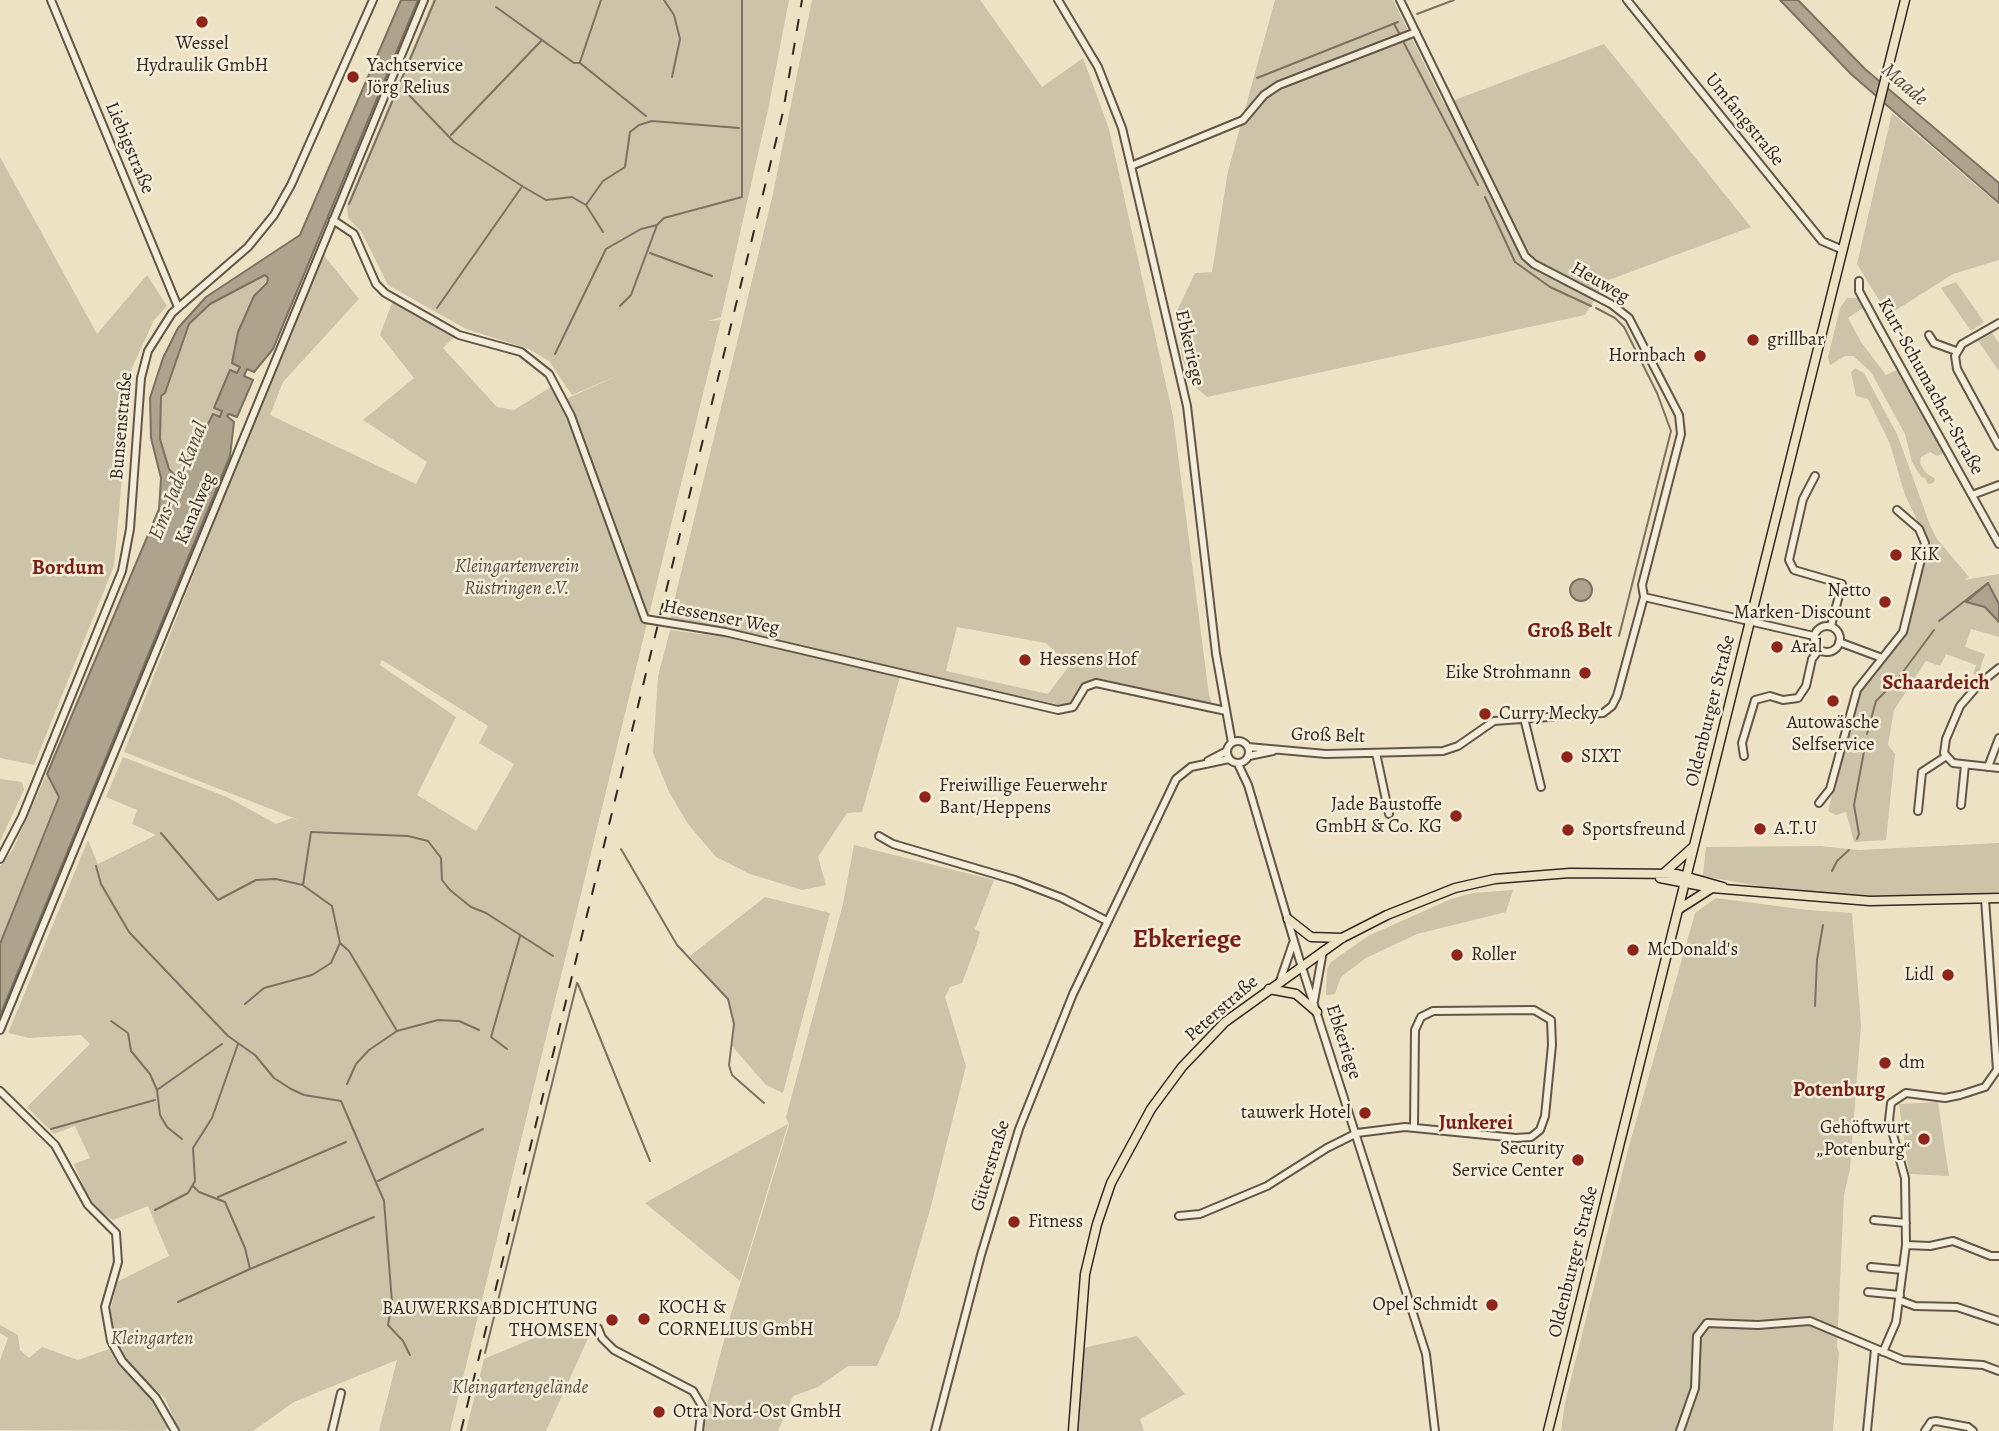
<!DOCTYPE html>
<html>
<head>
<meta charset="utf-8">
<style>
  body { margin:0 }
  canvas { display:block; background:#ede3c4 }
</style>
</head>
<body>
<canvas width="1999" height="1431"></canvas>
<script>
const ctx = document.querySelector('canvas').getContext('2d');
ctx.lineJoin = 'round';
function paint(path, color) { ctx.fillStyle = color; ctx.fill(path, 'evenodd'); }
const shape = rows => new Path2D(rows.map(r => 'M' + r).join(''));
function stroke(path, color, width, dash) { ctx.strokeStyle = color; ctx.lineWidth = width; ctx.lineCap = dash ? 'butt' : 'round'; ctx.setLineDash(dash || []); ctx.stroke(path); }
function label(font, color, halo, rows, align = 'center') {
  ctx.font = font + ' Alegreya,serif'; ctx.lineWidth = 5; ctx.setLineDash([]); ctx.textBaseline = 'middle'; ctx.strokeStyle = halo; ctx.fillStyle = color; for (const [text, x, y, turn = 0] of rows) {
    ctx.save(); ctx.translate(x, y); ctx.rotate((+turn || 0) * Math.PI / 180); ctx.textAlign = isNaN(turn) ? turn : align; if (halo) ctx.strokeText(text, 0, 0); ctx.fillText(text, 0, 0); ctx.restore();
  }
}
const green = shape([
  [433,0,789,0,768,110,721,317,708,321,721,320,450,1431,379,1431,397,1360,294,1402,253,1431,179,1431,165,1398,124,1361,113,1342,108,1321,117,1282,169,1256,148,1206,113,1220,104,1214,88,1197,74,1164,90,1158,75,1126,54,1134,27,1107,90,1044,81,1035,29,1038,8,1033,88,840,98,864,156,835,132,824,137,810,106,797,123,757,227,797,276,824,292,818,299,820,124,752,258,410,323,254,359,299,283,382,270,415,416,484,427,462,363,420,414,378,380,335,393,300,456,335,443,348,497,407,514,410,551,387,561,401,624,373,572,395,549,361,529,349,466,329,388,285,361,231,348,218,347,205],
  [382,660,488,726,479,743,514,764,476,831,417,795,456,717,380,665],
  [812,0,980,0,1042,87,1083,58,1109,129,1173,416,1209,695,1213,706,1095,680,1082,684,1070,704,1065,706,670,618,772,198],
  [957,627,1046,643,1069,666,1048,694,946,671],
  [1275,0,1393,0,1444,104,1604,44,1751,227,1606,281,1585,315,1207,397,1194,386,1182,358,1176,313,1195,273,1212,272,1228,171],
  [1892,113,1999,205,1999,260,1953,274,1888,315,1857,264],
  [0,157,97,334,147,275,167,306,154,320,132,368,114,566,34,765,0,758],
  [262,275,269,277,254,296,232,363,240,367,237,373,230,370,215,408,222,411,220,417,213,415,204,432,196,436,182,471,176,477,169,469,160,439,161,396,165,393,189,324,210,304],
  [1956,282,1984,322,1971,331,1941,288],
  [1847,298,1858,298,1863,308,1848,318,1861,342,1886,375,1897,370,1944,453,1937,456,1930,452,1921,457,1920,463,1925,472,1935,479,1933,483,1928,484,1925,478,1921,477,1912,462,1905,434,1871,372,1853,356,1845,356,1830,365,1828,357,1840,308],
  [1992,333,1999,343,1999,371,1978,341],
  [1855,368,1864,373,1897,434,1930,525,1937,539,1969,577,1964,580,1999,574,1999,604,1987,583,1967,603,1985,607,1999,622,1999,637,1971,629,1965,647,1985,654,1978,675,1973,674,1976,665,1946,654,1940,666,1926,661,1894,710,1888,745,1895,754,1886,840,1854,842,1846,812,1836,815,1828,811,1858,695,1905,632,1927,548,1935,557,1905,495,1890,444,1868,399,1856,396,1851,372],
  [670,630,725,637,900,677,862,812,847,813,818,857,826,885,802,890,750,874,716,857,688,824,669,792,653,753,658,676],
  [46,775,58,797,0,943,0,866,13,849],
  [0,779,22,782,24,790,0,841],
  [1999,843,1999,892,1985,894,1865,898,1769,888,1703,876,1706,847,1820,846,1859,850],
  [854,845,994,880,975,929,980,932,976,946,962,983,950,987,945,997,966,1066,931,1206,899,1316,877,1366,848,1366,818,1387,793,1396,778,1431,700,1431,731,1314,789,1125,786,1117,843,904],
  [1513,890,1506,912,1417,934,1366,958,1341,977,1335,994,1326,995,1327,969,1331,962,1368,936,1451,899,1473,893],
  [765,897,830,913,783,1093,766,1085,732,1046,734,1024,728,999,690,956],
  [1716,898,1807,910,1852,913,1861,1025,1850,1169,1844,1195,1837,1347,1839,1352,1833,1431,1561,1431,1565,1403,1629,1146,1695,913],
  [1938,1102,1949,1176,1909,1174,1899,1104],
  [788,1124,769,1186,740,1281,645,1203],
  [0,1325,18,1335,20,1350,29,1358,42,1347,78,1360,109,1349,118,1365,146,1392,171,1426,164,1431,0,1430,0,1360,8,1338,0,1333],
  [555,1325,590,1334,546,1431,466,1431,484,1359,539,1336],
  [1137,1336,1185,1394,1140,1419,1144,1431,1078,1431,1083,1348]
]);
const water = shape([
  [401,0,418,0,273,349,254,372,247,369,244,376,253,380,237,417,229,414,227,416,234,422,230,456,0,1016,0,944,59,797,47,774,159,509,161,478,151,438,150,398,163,358,178,328,206,297,300,235,401,0],
  [265,275,268,278,267,283,254,296,238,332,232,363,240,367,237,373,230,370,214,408,222,411,220,417,213,414,204,432,196,436,182,471,176,477,169,469,160,439,161,396,165,393,189,324,210,304,265,275],
  [1780,0,1798,0,1865,69,1999,183,1999,203,1851,74,1780,0],
  '1570 590a11 11 0 1 1 22 0a11 11 0 1 1-22 0Z',
  [1988,583,1999,604,1999,622,1985,607,1966,602,1988,583]
]);
const stream = shape([
  [664,0,674,15,680,39,672,77],
  [496,7,574,63,580,63,646,116],
  [1417,14,1454,0],
  [1394,24,1399,33],
  [1404,43,1478,185],
  [580,62,601,0],
  [1257,78,1398,22],
  [408,94,454,142,522,186,546,200,572,197,586,205,603,232],
  [451,135,541,41],
  [1485,197,1515,262,1550,287,1591,306],
  [349,204,435,0],
  [586,205,603,181,625,167,630,132,639,125,652,121,739,128],
  [650,253,712,276],
  [620,306,631,295,657,225,664,218,742,197,742,0],
  [437,308,521,188],
  [1596,308,1615,318,1624,327,1657,393,1671,431,1619,636],
  [555,354,606,249,641,229,657,225],
  [1939,621,1988,583],
  [1867,734,1876,701,1897,680,1934,630],
  [161,833,218,900,256,880,276,879,303,885,311,832,408,836,428,841,441,858,442,880,450,890,471,907,486,913,553,956],
  [1857,839,1859,834,1854,805,1865,746],
  [621,849,677,945,728,999,734,1024,729,1065,732,1075,764,1103],
  [96,866,101,884,129,932,228,1036,255,1055,274,1078,291,1089,304,1095,341,1101,384,1201,392,1302,388,1325,403,1341,410,1355],
  [1832,871,1837,861,1849,850],
  [340,943,349,951,397,1031,438,1020,459,1021,479,1030],
  [578,984,650,1161],
  [245,1004,264,988,312,975,331,963,340,943,332,906,304,886],
  [1815,1006,1817,960,1823,925],
  [111,1021,128,1033,131,1051,150,1074,157,1090],
  [507,1049,491,1037,520,936],
  [347,1084,356,1064,369,1050,397,1031],
  [51,1129,155,1100],
  [182,1139,167,1127,160,1115,157,1090,222,1044],
  [378,1181,483,1129],
  [218,1197,346,1142],
  [155,1210,188,1193,195,1181,193,1148,212,1118,238,1044],
  [250,1269,374,1217],
  [178,1302,250,1269,245,1248,225,1202,199,1192,193,1186],
  [485,1353,577,983]
]);
const minor = shape([
  [51,0,178,307],
  [1058,0,1098,67,1122,128,1131,166,1187,406,1216,654,1232,743],
  [1400,0,1525,256,1534,264,1611,304,1629,318,1679,415,1681,434,1642,585,1644,597],
  [1627,0,1822,241,1843,250],
  [1131,166,1243,120,1264,95,1279,85,1416,32],
  [333,220,354,234,376,284,385,293,459,335,521,352,549,374,571,416,645,619,725,632,1058,710,1073,707,1085,687,1096,683,1226,711],
  [1859,281,1859,291,1879,328,1999,544],
  [1999,323,1962,344,1955,356,1957,369,1999,446],
  [1929,335,1934,343,1956,351],
  [1815,476,1803,499,1789,560,1794,570,1842,584,1831,626],
  [1972,495,1999,485],
  [1644,597,1814,636],
  '1814 639a13 13 0 1 1 26 0a13 13 0 1 1-26 0Z',
  [1839,642,1882,658],
  [1999,668,1979,684,1960,706,1946,739,1944,753,1953,763,1999,768],
  [1524,718,1541,787],
  '1227 752a11 11 0 1 1 22 0a11 11 0 1 1-22 0Z',
  [1248,747,1326,754,1443,751,1458,746,1494,721,1603,713,1612,706,1617,696,1644,597],
  [1376,753,1389,814],
  [1249,756,1273,751],
  [1744,756,1742,743,1755,700,1770,696,1783,700,1798,698,1806,686,1812,659,1819,650],
  [1208,761,1227,751],
  [1238,764,1248,785,1299,958,1426,1354,1435,1431],
  [1988,767,1999,738],
  [1819,803,1830,789,1857,690,1903,632,1925,543,1919,529,1897,510],
  [1961,805,1965,765],
  [1918,811,1922,772,1945,757],
  [879,836,893,844,1015,880,1062,898,1107,921],
  [0,859,22,817,122,571,130,529,141,378,148,351,172,313,248,247,274,215,291,185,373,0],
  [1280,981,1293,943],
  [1314,1001,1323,951],
  [0,1030,424,0],
  [0,1091,55,1145,88,1205,116,1233,118,1262,105,1307,111,1341,122,1361,156,1398,175,1431],
  [1179,1216,1200,1214,1267,1186,1327,1148,1357,1133,1405,1127,1516,1138,1531,1137,1540,1130,1545,1116,1552,1045,1551,1020,1534,1010,1433,1011,1421,1017,1415,1030,1414,1127],
  [1874,1220,1906,1223],
  [1906,1245,1930,1246,1953,1241,1991,1256,1999,1256],
  [1871,1267,1903,1270],
  [1868,1292,1900,1295],
  [1899,1300,1915,1306,1957,1307,1999,1321],
  [598,1328,602,1338,614,1350,693,1391,702,1406,699,1431],
  [1883,1352,1896,1322,1906,1245,1905,1178,1889,1120,1891,1103,1906,1093,1945,1098,1960,1095,1985,1087,1997,1070,1985,899],
  [332,1431,341,1393],
  [935,1431,981,1255,1019,1129,1073,994,1176,779,1191,767,1229,759],
  [1680,1431,1695,1388,1697,1336,1707,1323,1758,1325,1810,1321,1903,1360,1983,1365,1999,1371],
  [1867,1431,1875,1349],
  [1925,1431,1931,1422,1936,1421,1968,1427,1973,1431]
]);
const major = shape([
  [1663,874,1693,847],
  [1660,878,1712,888,1870,901,1999,898],
  [1679,909,1712,888],
  [1288,919,1311,937,1342,938],
  [1269,989,1296,994,1317,1012],
  [1073,1431,1085,1274,1097,1224,1111,1183,1151,1109,1182,1067,1225,1022,1342,938,1387,915,1455,888,1495,879,1570,873,1677,874,1723,887],
  [1548,1431,1905,0]
]);
const rail = shape([
  [461,1431,783,112,802,0]
]);
const markers = [
  [202,22,7,"#8f2418"],
  [353,77,7,"#8f2418"],
  [1753,340,7,"#8f2418"],
  [1700,356,7,"#8f2418"],
  [1896,555,7,"#8f2418"],
  [1885,602,7,"#8f2418"],
  [1777,647,7,"#8f2418"],
  [1025,660,7,"#8f2418"],
  [1585,673,7,"#8f2418"],
  [1833,701,7,"#8f2418"],
  [1485,714,7,"#8f2418"],
  [1567,757,7,"#8f2418"],
  [925,797,7,"#8f2418"],
  [1456,816,7,"#8f2418"],
  [1760,829,7,"#8f2418"],
  [1568,830,7,"#8f2418"],
  [1633,950,7,"#8f2418"],
  [1457,955,7,"#8f2418"],
  [1948,975,7,"#8f2418"],
  [1885,1063,7,"#8f2418"],
  [1365,1113,7,"#8f2418"],
  [1924,1139,7,"#8f2418"],
  [1578,1160,7,"#8f2418"],
  [1014,1222,7,"#8f2418"],
  [1492,1305,7,"#8f2418"],
  [644,1319,7,"#8f2418"],
  [612,1320,7,"#8f2418"],
  [659,1412,7,"#8f2418"]
];
const poiNames = [
  ["Wessel",202,44,"center"],
  ["Hydraulik GmbH",202,66,"center"],
  ["Yachtservice",367,66],
  ["Jörg Relius",367,88],
  ["grillbar",1767,340],
  ["Hornbach",1686,356,"right"],
  ["KiK",1910,555],
  ["Netto",1871,591,"right"],
  ["Marken-Discount",1871,613,"right"],
  ["Aral",1791,647],
  ["Hessens Hof",1039,660],
  ["Eike Strohmann",1571,673,"right"],
  ["Curry Mecky",1499,714],
  ["Autowäsche",1833,723,"center"],
  ["Selfservice",1833,745,"center"],
  ["SIXT",1581,757],
  ["Freiwillige Feuerwehr",939,786],
  ["Bant/Heppens",939,808],
  ["Jade Baustoffe",1442,805,"right"],
  ["GmbH & Co. KG",1442,827,"right"],
  ["A.T.U",1774,829],
  ["Sportsfreund",1582,830],
  ["McDonald's",1647,950],
  ["Roller",1471,955],
  ["Lidl",1934,975,"right"],
  ["dm",1899,1063],
  ["tauwerk Hotel",1351,1113,"right"],
  ["Gehöftwurt",1910,1128,"right"],
  ["„Potenburg“",1910,1150,"right"],
  ["Security",1564,1149,"right"],
  ["Service Center",1564,1171,"right"],
  ["Fitness",1028,1222],
  ["Opel Schmidt",1478,1305,"right"],
  ["KOCH &",658,1308],
  ["CORNELIUS GmbH",658,1330],
  ["BAUWERKSABDICHTUNG",598,1309,"right"],
  ["THOMSEN",598,1331,"right"],
  ["Otra Nord-Ost GmbH",673,1412]
];
const streetNames = [
  ["Umfangstraße",1744,120,51],
  ["Liebigstraße",129,148,67],
  ["Heuweg",1600,283,30],
  ["Ebkeriege",1189,348,77],
  ["Kurt-Schumacher-Straße",1930,387,61],
  ["Bunsenstraße",122,426,-85],
  ["Kanalweg",196,509,-67],
  ["Hessenser Weg",721,618,11],
  ["Oldenburger Straße",1711,711,-76],
  ["Groß Belt",1328,736,2],
  ["Peterstraße",1222,1009,-41],
  ["Ebkeriege",1343,1042,72],
  ["Güterstraße",991,1166,-73],
  ["Oldenburger Straße",1574,1262,-76]
];
const parkNames = [
  ["Kleingartenverein",517,567],
  ["Rüstringen e.V.",517,589],
  ["Kleingarten",152,1339],
  ["Kleingartengelände",520,1388]
];
const waterNames = [
  ["Maade",1904,85,41],
  ["Ems-Jade-Kanal",179,481,-68]
];
const neighbourhoodNames = [
  ["Bordum",68,569],
  ["Groß Belt",1570,632],
  ["Schaardeich",1936,684],
  ["Potenburg",1839,1091],
  ["Junkerei",1476,1124]
];
const districtNames = [
  ["Ebkeriege",1187,941]
];
paint(green, '#cdc3a8');
paint(water, '#aea38d');
stroke(water, '#7d7162', 2);
stroke(stream, '#7d7162', 2);
stroke(minor, '#62564a', 10);
stroke(major, '#332721', 11);
stroke(minor, '#f3edd9', 6);
stroke(major, '#ede3c4', 8);
stroke(rail, '#332721', 2, [12, 12]);
for (const [x, y, r, color] of markers) { const dot = new Path2D(); dot.arc(x, y, r, 0, 2 * Math.PI); ctx.fillStyle = color; ctx.fill(dot); stroke(dot, '#f3edd9', 2.5); }
label('19px', '#332721', '#f3edd9', poiNames, 'left');
label('19px', '#332721', '#f3edd9', streetNames);
label('italic 19px', '#5a4e43', '#f3edd9', parkNames);
label('italic 21px', '#584c41', '#f3edd9', waterNames);
label('bold 21px', '#7a1f14', '#f3edd9', neighbourhoodNames);
label('bold 26px', '#7a1f14', '#f3edd9', districtNames);
</script>
</body>
</html>
